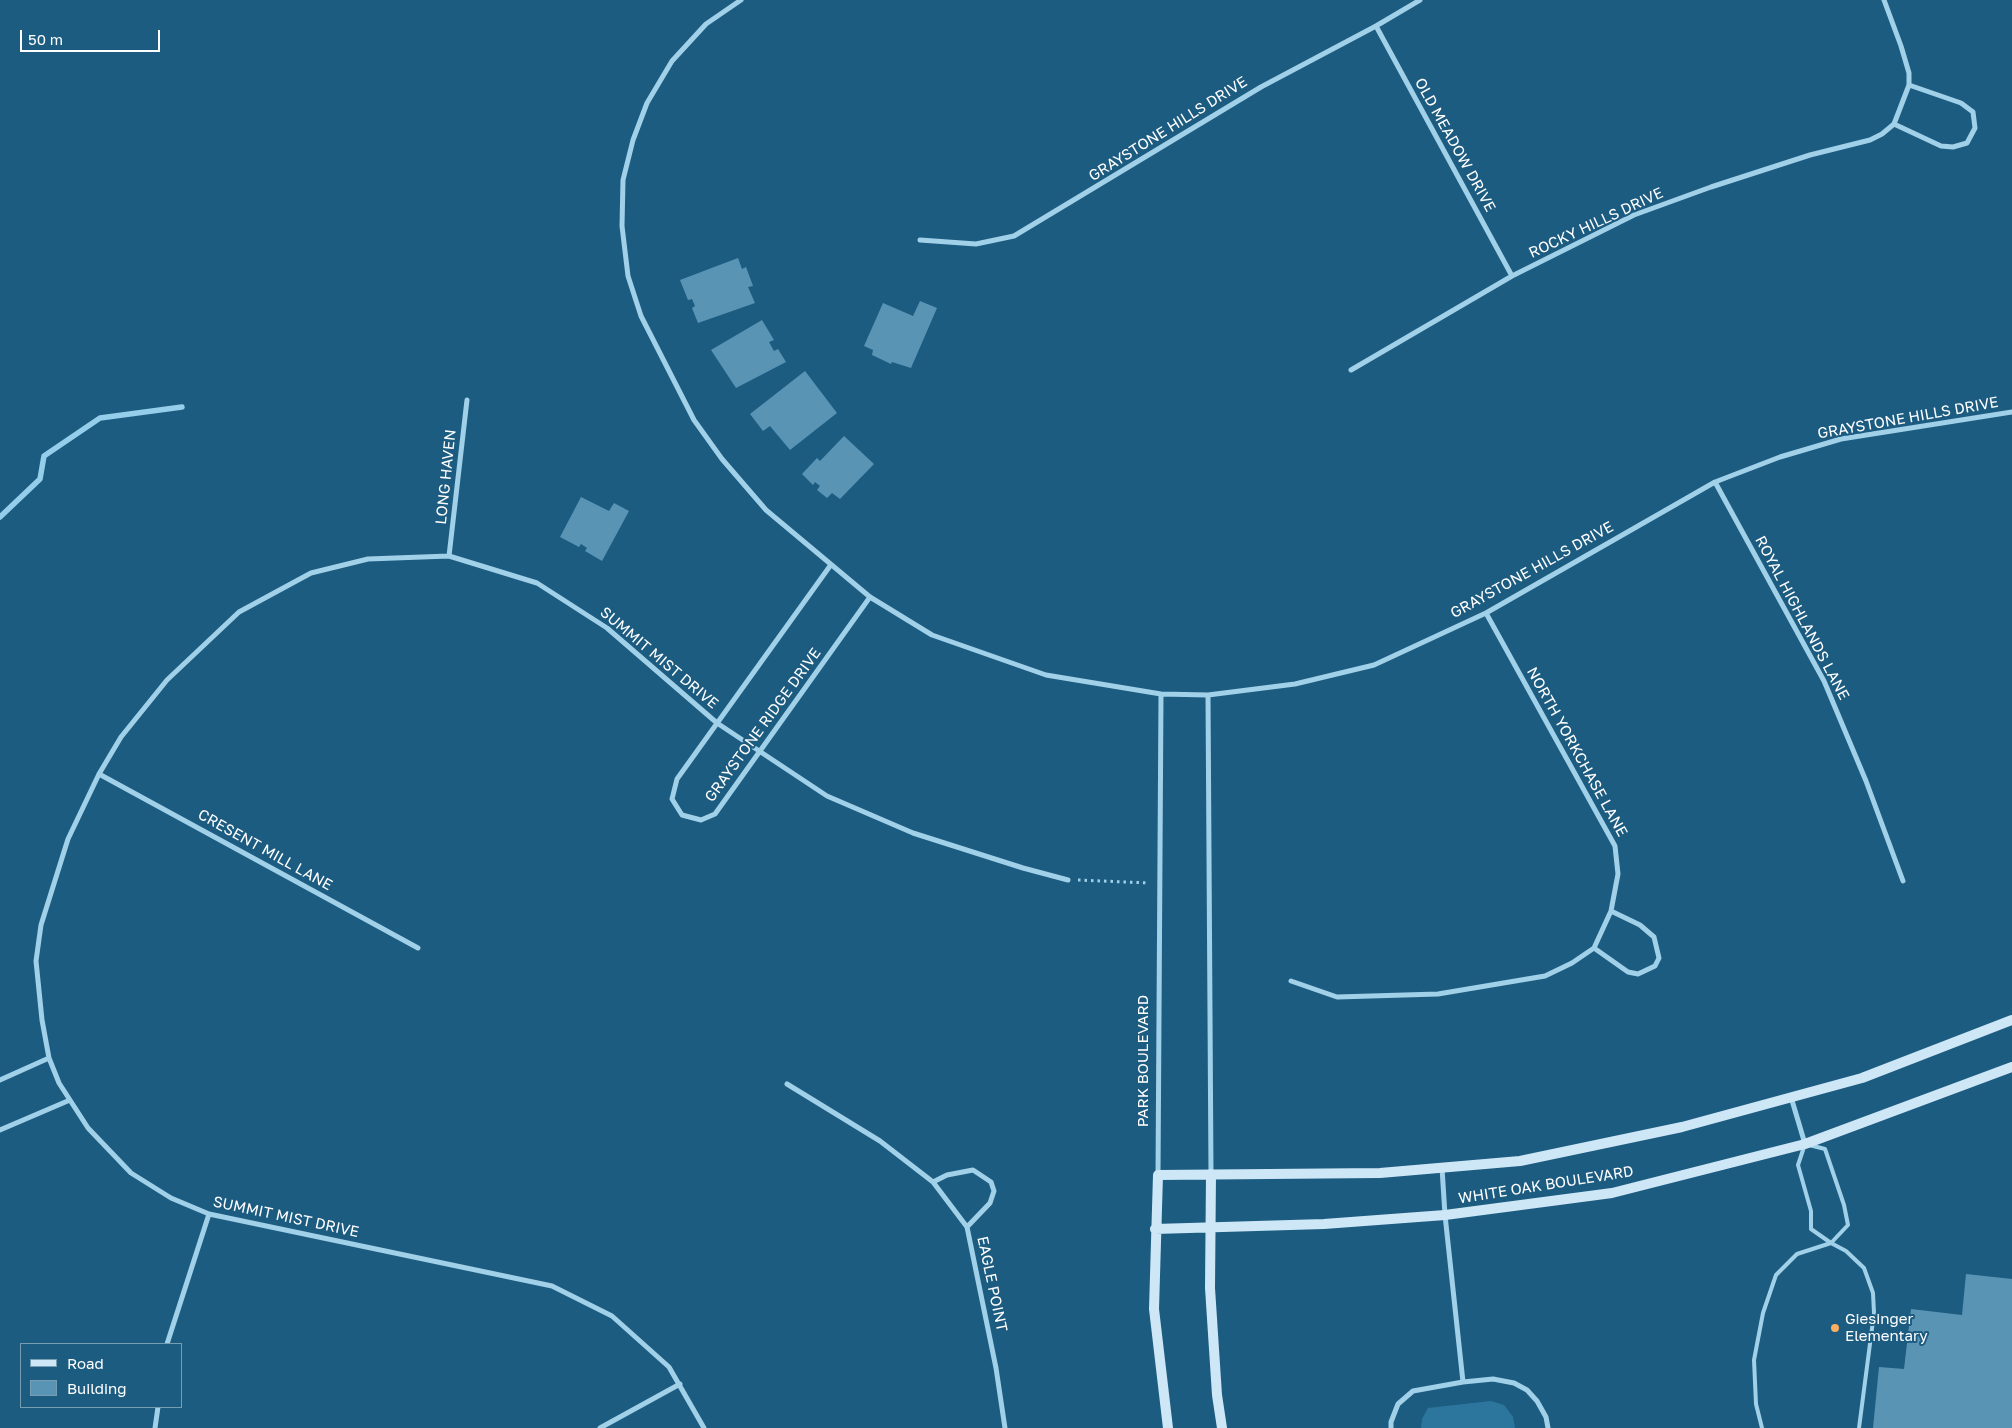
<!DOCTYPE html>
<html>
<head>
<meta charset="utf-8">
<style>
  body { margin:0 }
  #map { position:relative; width:2012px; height:1428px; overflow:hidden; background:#1d5c81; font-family:"Golos Text",sans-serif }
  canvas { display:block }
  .legend { position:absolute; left:20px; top:1343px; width:162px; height:65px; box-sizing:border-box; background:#1d5c81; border:1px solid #779db3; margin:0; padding:6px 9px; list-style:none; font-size:15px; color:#fff }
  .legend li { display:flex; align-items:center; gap:10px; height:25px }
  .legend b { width:25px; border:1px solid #779db3 }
  .scale { position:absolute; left:20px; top:30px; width:140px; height:22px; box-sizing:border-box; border:2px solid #fff; border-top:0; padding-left:6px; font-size:15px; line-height:18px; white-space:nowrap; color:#fff; -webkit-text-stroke:4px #1d5c81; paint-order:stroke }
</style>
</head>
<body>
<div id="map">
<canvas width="2012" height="1428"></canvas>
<ul class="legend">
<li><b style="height:6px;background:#cde7f7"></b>Road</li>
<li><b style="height:14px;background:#5a94b4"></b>Building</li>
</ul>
<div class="scale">50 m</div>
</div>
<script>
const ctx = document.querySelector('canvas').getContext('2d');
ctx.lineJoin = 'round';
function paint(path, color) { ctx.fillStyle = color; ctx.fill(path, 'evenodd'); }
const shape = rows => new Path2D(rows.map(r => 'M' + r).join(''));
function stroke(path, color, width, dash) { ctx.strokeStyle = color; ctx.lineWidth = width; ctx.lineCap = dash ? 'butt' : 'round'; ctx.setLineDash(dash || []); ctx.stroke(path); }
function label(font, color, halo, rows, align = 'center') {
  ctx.font = font + ' "Golos Text",sans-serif'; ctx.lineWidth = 4; ctx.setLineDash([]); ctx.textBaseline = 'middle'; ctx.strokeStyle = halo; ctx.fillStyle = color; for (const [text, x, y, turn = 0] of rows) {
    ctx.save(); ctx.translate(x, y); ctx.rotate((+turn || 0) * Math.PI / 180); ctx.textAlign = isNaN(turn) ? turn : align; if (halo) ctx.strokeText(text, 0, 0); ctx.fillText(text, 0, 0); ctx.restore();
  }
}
const green = shape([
  [1491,1401,1504,1405,1513,1417,1515,1428,1421,1428,1422,1419,1428,1408]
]);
const stream = shape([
  [0,517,40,479,44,456,100,418,182,407]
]);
const building = shape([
  [738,258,742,269,746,267,753,286,748,287,755,303,698,323,692,308,695,306,692,299,688,300,680,280],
  [920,301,937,308,911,368,892,362,891,364,872,355,873,350,864,346,883,303,913,316],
  [762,320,774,340,769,342,774,351,778,349,786,362,736,388,711,350],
  [805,371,837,413,790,450,770,426,763,431,750,414],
  [844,436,874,464,840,499,832,493,827,498,817,490,820,486,815,482,813,485,802,474,817,458,820,461],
  [581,497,609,511,614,503,629,511,602,561,585,551,587,548,581,544,579,547,560,537],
  [1966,1274,2012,1279,2012,1428,1873,1428,1879,1367,1904,1369,1911,1309,1962,1315]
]);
const path = shape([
  [1078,880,1149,883]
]);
const lane = shape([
  [1805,1144,1825,1149,1844,1205,1848,1225,1831,1243,1811,1229,1811,1211,1798,1165,1805,1144],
  [1762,1428,1756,1404,1754,1360,1763,1313,1776,1275,1797,1254,1831,1243,1846,1251,1864,1268,1873,1293,1874,1313,1859,1428]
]);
const street = shape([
  [741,0,706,24,672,61,647,103,633,140,623,180,622,226,628,276,641,316,694,420,722,459,766,510,870,597,932,635,1046,675,1161,694,1208,695,1295,684,1374,665,1486,613,1715,482,1780,457,1841,439,2012,412],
  [1376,26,1512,276],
  [1894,124,1941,146,1953,147,1967,143,1975,128,1973,112,1961,103,1909,85],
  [920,240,976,244,1014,236,1261,87,1376,26,1420,0],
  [1351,370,1512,276,1634,215,1711,187,1810,155,1870,140,1882,134,1894,124,1909,85,1909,73,1901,46,1884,0],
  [1715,482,1824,681,1866,781,1903,881],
  [449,556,467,400],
  [830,566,677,779,672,799,682,815,701,820,715,814,870,597],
  [1208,695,1211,1174],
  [99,774,418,948],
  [1594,948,1628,972,1638,974,1655,966,1659,958,1654,937,1640,925,1611,911],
  [1291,981,1337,997,1438,994,1545,976,1572,963,1594,948,1611,911,1618,874,1615,846,1486,613],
  [0,1080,49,1058],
  [787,1084,880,1141,933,1182,967,1227,996,1368,1005,1428],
  [1791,1097,1805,1144],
  [0,1130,70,1100],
  [1442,1168,1445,1215,1463,1382],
  [1158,1175,1161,694],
  [933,1182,947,1175,973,1170,991,1182,994,1191,990,1203,967,1227],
  [167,1344,209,1214],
  [155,1428,158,1407],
  [600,1428,680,1384],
  [704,1428,669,1367,612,1316,552,1286,209,1214,171,1198,131,1173,88,1128,59,1083,49,1058,42,1020,36,961,41,925,68,839,99,774,121,737,167,680,239,612,311,573,368,559,449,556,537,583,607,628,717,723,827,796,913,833,1023,868,1068,880],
  [1391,1428,1391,1422,1398,1404,1413,1391,1463,1382,1493,1379,1514,1383,1527,1390,1537,1401,1546,1417,1548,1428]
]);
const secondary = shape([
  [1211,1174,1210,1288,1217,1395,1222,1428],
  [1155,1229,1324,1224,1445,1215,1612,1193,1805,1144,2012,1067],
  [1168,1428,1154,1309,1158,1175,1380,1173,1520,1161,1682,1127,1862,1078,2012,1020]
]);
const markers = [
  [1835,1328,5,"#faae5f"]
];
const streetNames = [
  ["GRAYSTONE HILLS DRIVE",1168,129,-32],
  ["OLD MEADOW DRIVE",1455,145,61],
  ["ROCKY HILLS DRIVE",1596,223,-25],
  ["GRAYSTONE HILLS DRIVE",1908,418,-10],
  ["LONG HAVEN",446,477,-84],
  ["GRAYSTONE HILLS DRIVE",1532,570,-29],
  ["ROYAL HIGHLANDS LANE",1802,618,62],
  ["SUMMIT MIST DRIVE",659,658,40],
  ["GRAYSTONE RIDGE DRIVE",763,725,-54],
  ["NORTH YORKCHASE LANE",1577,752,61],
  ["CRESENT MILL LANE",265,850,29],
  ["PARK BOULEVARD",1143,1061,-90],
  ["WHITE OAK BOULEVARD",1546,1185,-9],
  ["SUMMIT MIST DRIVE",286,1217,12],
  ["EAGLE POINT",992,1284,78]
];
const poiNames = [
  ["Giesinger",1845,1319],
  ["Elementary",1845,1336]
];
paint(green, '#2c769e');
stroke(stream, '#94ceeb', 5.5);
paint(building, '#5a94b4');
stroke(path, '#a1d0e9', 3, [2.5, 4]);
stroke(lane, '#a1d0e9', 4);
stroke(street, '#a1d0e9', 5);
stroke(secondary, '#cde7f7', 10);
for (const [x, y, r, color] of markers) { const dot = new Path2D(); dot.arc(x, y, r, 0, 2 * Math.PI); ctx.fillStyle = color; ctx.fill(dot); stroke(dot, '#1d5c81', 2); }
label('15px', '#fff', '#1d5c81', streetNames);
label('15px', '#fff', '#1d5c81', poiNames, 'left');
</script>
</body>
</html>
